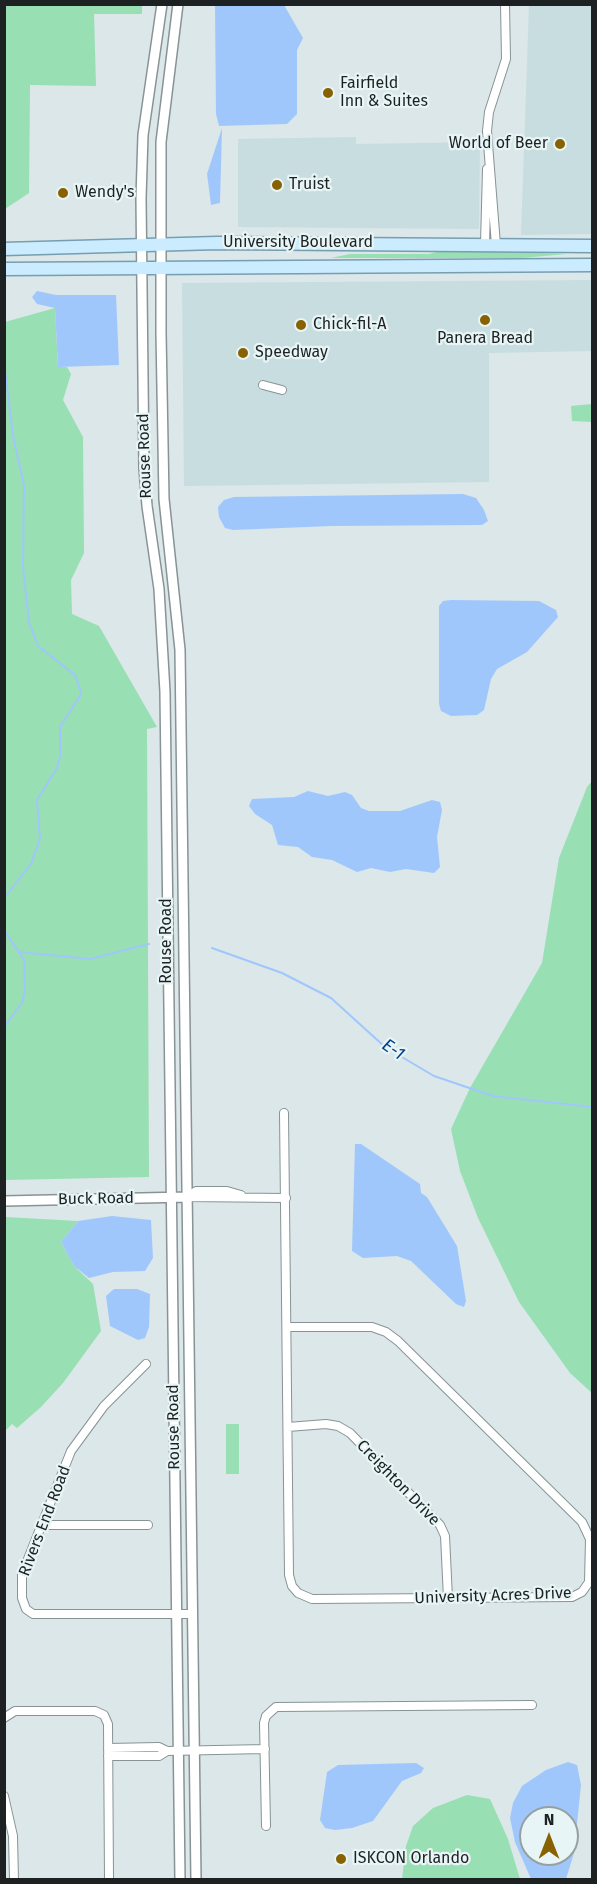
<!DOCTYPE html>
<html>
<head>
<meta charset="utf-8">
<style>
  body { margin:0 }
  #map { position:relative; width:597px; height:1884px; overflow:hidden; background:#dbe7e9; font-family:"Fira Sans",sans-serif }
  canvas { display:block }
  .frame { position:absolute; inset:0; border:6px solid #1d2122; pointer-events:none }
  .north { position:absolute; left:519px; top:1806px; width:60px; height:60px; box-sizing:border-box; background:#e8f5f6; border:2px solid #97a0a1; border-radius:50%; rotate:0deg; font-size:16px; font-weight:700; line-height:24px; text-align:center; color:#1d2122 }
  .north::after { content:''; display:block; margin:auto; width:21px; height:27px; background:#886200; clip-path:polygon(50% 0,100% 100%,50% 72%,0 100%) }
</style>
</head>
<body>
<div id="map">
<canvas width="597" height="1884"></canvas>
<div class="frame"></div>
<div class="north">N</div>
</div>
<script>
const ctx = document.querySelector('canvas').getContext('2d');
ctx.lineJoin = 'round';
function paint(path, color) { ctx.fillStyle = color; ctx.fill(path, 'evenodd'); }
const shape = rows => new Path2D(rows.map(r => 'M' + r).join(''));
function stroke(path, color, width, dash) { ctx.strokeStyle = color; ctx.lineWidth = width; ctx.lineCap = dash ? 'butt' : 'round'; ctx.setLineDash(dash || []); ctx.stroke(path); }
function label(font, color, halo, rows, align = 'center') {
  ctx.font = font + ' "Fira Sans",sans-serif'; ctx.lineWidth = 4.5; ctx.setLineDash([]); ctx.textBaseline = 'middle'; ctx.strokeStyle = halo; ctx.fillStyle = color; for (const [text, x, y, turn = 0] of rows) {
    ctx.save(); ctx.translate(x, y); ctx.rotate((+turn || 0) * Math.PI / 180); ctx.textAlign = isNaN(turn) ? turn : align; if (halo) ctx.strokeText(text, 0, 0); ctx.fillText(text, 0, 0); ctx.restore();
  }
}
const built = shape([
  [529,5,592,5,592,234,521,235],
  [356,137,356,144,480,142,479,229,238,227,238,139],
  [592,280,592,351,489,353,489,482,184,486,182,283]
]);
const green = shape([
  [5,4,142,5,142,14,94,14,96,86,30,85,29,193,5,209],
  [448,249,566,254,522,258,331,258,350,254,429,254],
  [55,308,58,367,67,367,71,374,63,400,83,437,84,553,71,580,72,614,99,626,157,727,147,729,149,1177,5,1180,5,322],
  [592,404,592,422,572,421,571,406],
  [592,781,592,1393,570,1373,519,1302,478,1218,460,1171,451,1129,470,1088,542,963,559,858,587,787],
  [5,1217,78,1221,61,1242,74,1266,93,1284,101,1331,63,1383,41,1407,17,1428,12,1424,5,1431],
  [226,1424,239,1424,239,1474,226,1474],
  [467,1795,490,1799,508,1839,520,1879,402,1879,406,1846,413,1826,433,1808]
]);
const water = shape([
  [215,5,284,5,303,38,297,50,297,114,287,124,219,126,216,114],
  [222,128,220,203,211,205,207,174],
  [37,291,56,295,116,295,119,365,58,367,55,308,37,304,32,297],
  [463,494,476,498,484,510,488,521,482,525,331,526,233,530,225,528,219,517,218,507,224,500,234,497],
  [451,600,539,601,556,610,558,617,527,652,497,669,491,679,484,710,477,715,451,716,441,711,439,704,439,606,443,601],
  [308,791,328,796,345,792,352,795,361,808,369,811,400,811,432,800,440,802,442,810,437,837,440,867,434,873,406,869,390,872,371,868,357,872,332,860,312,857,298,847,278,845,272,825,255,814,249,806,252,799,294,797],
  [355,1144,361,1144,420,1184,421,1193,427,1197,457,1246,466,1301,464,1307,456,1304,411,1261,397,1256,363,1258,352,1251],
  [112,1216,151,1220,153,1258,145,1271,113,1272,89,1278,74,1266,61,1242,78,1221],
  [114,1289,137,1289,150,1294,149,1327,145,1338,138,1340,110,1326,106,1296],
  [568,1762,577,1765,581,1785,574,1853,566,1879,531,1879,515,1842,510,1818,513,1803,522,1786,546,1770],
  [531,1818,567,1818,567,1854,531,1854],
  [416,1763,424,1768,421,1773,402,1781,373,1821,352,1828,335,1830,325,1828,320,1820,327,1772,338,1765]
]);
const stream = shape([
  [4,362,13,436,24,485,23,567,29,622,38,646,76,676,81,694,60,727,60,756,57,768,37,800,40,839,31,864,4,898],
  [4,930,24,960,25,990,22,1003,4,1027],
  [212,948,282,973,331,998,385,1047,434,1076,493,1096,592,1107],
  [19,952,90,959,149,944]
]);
const minor = shape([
  [485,244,487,169],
  [496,245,487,131,489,112,506,59,505,4],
  [263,385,282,390],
  [284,1113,289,1575,292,1586,298,1593,312,1599,572,1597,582,1592,589,1582,590,1539,582,1522,398,1341,386,1332,372,1327,287,1327],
  [187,1197,286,1198],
  [187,1197,196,1191,227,1191,241,1195],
  [146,1364,104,1406,71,1451,22,1574,22,1598,26,1609,33,1614,193,1614],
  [288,1427,326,1424,338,1426,350,1433,440,1525,445,1536,448,1598],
  [41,1525,148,1525],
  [4,1718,15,1711,95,1711,104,1715,108,1724,109,1880],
  [108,1748,159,1747,167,1751,265,1749],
  [108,1756,159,1756,167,1751],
  [4,1796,13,1836,14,1880],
  [266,1826,264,1723,266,1716,276,1707,532,1705]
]);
const tertiary = shape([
  [162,4,143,135,141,198,144,468,147,506,159,589,165,692,180,1880],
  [178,4,161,142,161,333,164,499,180,650,196,1880],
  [4,1201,187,1197]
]);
const primary = shape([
  [4,249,217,243,592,246],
  [4,269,592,265]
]);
const markers = [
  [328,93,6,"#886200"],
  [560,144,6,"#886200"],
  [277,185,6,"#886200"],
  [63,193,6,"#886200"],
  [485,320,6,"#886200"],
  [301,325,6,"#886200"],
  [243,353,6,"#886200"],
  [341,1859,6,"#886200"]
];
const poiNames = [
  ["Fairfield",340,84],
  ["Inn & Suites",340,102],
  ["World of Beer",548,144,"right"],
  ["Truist",289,185],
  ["Wendy's",75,193],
  ["Chick-fil-A",313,325],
  ["Panera Bread",485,339,"center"],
  ["Speedway",255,353],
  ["ISKCON Orlando",353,1859]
];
const streetNames = [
  ["University Boulevard",298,243],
  ["Rouse Road",145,456,-92],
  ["Rouse Road",167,941,-90],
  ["Buck Road",96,1199,-1],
  ["Rouse Road",174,1427,-91],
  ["Creighton Drive",398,1483,46],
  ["Rivers End Road",45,1521,-69],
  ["University Acres Drive",493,1596,-2]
];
const waterNames = [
  ["E-1",393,1050,34]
];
paint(built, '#c8dde0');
paint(green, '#98dfb3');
paint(water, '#a0c7fc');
stroke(stream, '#a0c7fc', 2);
stroke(minor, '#889395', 10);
stroke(tertiary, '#889395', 12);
stroke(primary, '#779db1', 15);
stroke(minor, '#fff', 8);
stroke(tertiary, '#fff', 9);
stroke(primary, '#caecfe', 12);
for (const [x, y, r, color] of markers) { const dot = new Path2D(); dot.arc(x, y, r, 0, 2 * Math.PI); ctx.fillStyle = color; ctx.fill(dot); stroke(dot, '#e8f5f6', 2); }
label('16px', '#1d2122', '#e8f5f6', poiNames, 'left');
label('16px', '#1d2122', '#e8f5f6', streetNames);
label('italic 18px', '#00428c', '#e8f5f6', waterNames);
</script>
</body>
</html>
